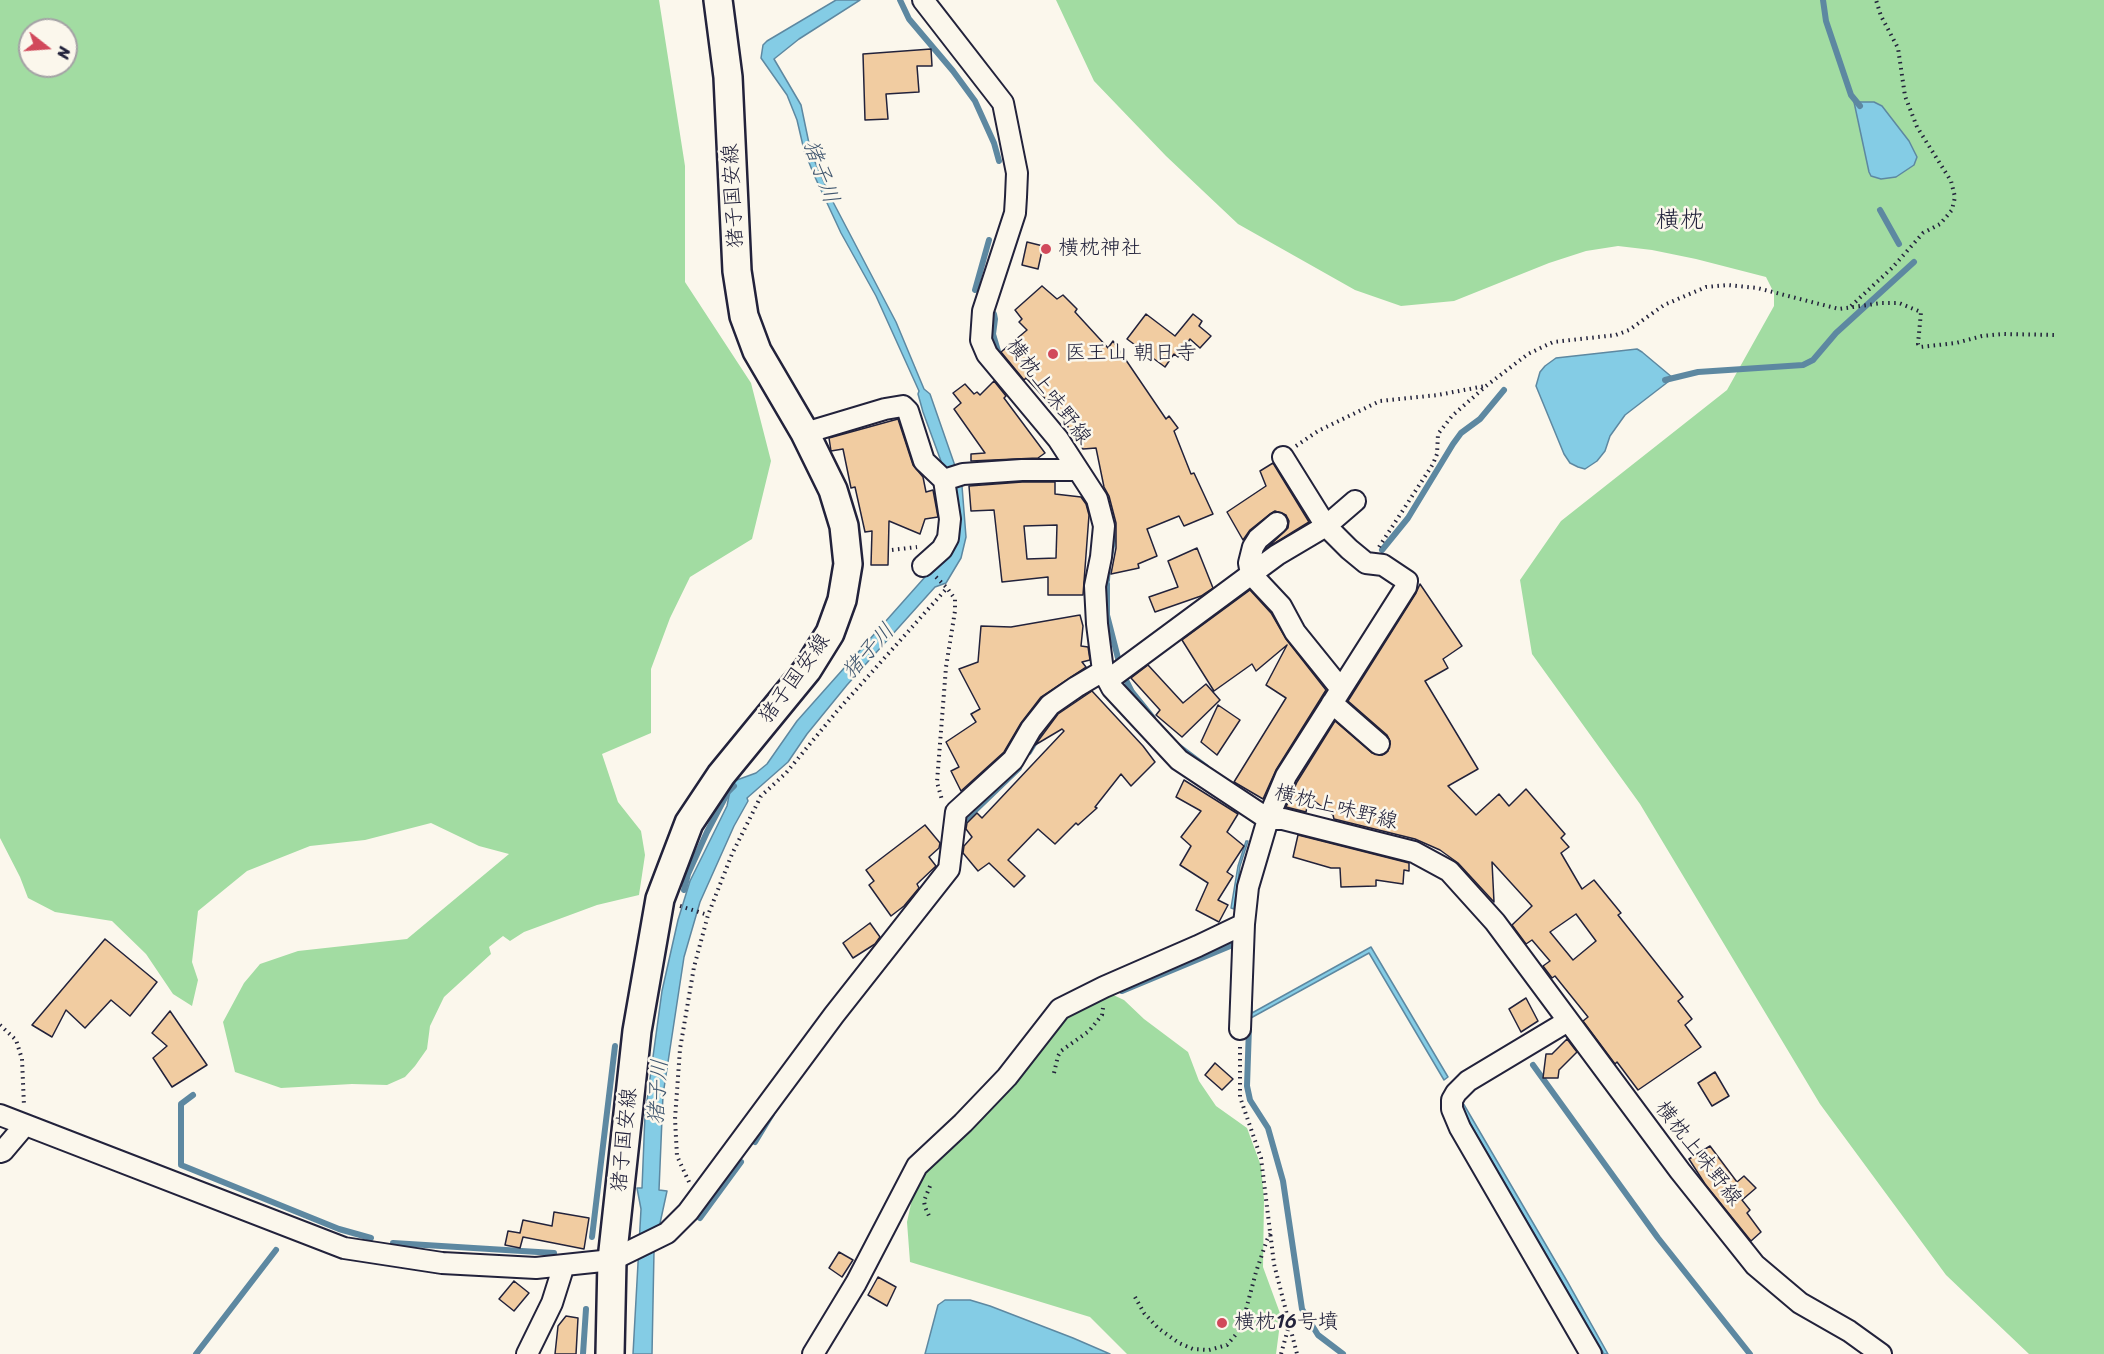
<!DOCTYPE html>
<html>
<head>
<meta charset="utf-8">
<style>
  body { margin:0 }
  #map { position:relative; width:2104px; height:1354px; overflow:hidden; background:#fbf7ec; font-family:Sriracha,sans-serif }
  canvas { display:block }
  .north { position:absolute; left:18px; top:18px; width:60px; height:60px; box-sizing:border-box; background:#fbf7ec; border:2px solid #a4a2a5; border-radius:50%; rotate:107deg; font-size:16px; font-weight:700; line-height:24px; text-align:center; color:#22223b }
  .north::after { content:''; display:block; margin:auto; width:21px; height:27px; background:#d1495b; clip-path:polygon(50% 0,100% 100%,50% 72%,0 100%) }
</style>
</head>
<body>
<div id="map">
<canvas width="2104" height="1354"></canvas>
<div class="north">N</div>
</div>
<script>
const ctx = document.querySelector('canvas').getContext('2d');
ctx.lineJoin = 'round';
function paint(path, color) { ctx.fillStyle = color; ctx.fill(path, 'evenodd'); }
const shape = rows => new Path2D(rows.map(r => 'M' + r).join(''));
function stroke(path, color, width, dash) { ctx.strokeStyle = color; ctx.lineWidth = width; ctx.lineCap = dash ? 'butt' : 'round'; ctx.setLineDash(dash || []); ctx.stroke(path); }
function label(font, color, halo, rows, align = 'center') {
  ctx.font = font + ' Sriracha,"Klee One",sans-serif'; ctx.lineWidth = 5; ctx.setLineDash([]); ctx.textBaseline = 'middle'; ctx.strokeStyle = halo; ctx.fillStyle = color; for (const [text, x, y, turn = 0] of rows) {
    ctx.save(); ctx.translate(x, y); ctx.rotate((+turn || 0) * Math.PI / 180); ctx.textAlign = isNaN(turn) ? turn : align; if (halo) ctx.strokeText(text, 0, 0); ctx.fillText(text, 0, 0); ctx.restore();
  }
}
const green = shape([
  [0,0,659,0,685,166,685,282,751,383,771,461,752,539,690,577,670,618,651,669,651,733,602,754,618,802,641,831,645,855,639,895,597,905,524,932,510,941,503,936,489,947,491,954,444,997,430,1026,427,1049,415,1066,405,1077,387,1085,352,1084,281,1088,235,1072,223,1022,244,983,260,964,298,951,407,939,509,854,479,846,431,823,365,840,310,846,247,871,198,911,192,962,198,980,192,1006,173,994,146,954,112,921,55,912,28,898,20,877,0,838],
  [30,30,66,30,66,66,30,66],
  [1056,0,2104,0,2104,1354,2029,1354,1946,1275,1820,1104,1640,804,1532,654,1520,580,1561,521,1727,390,1774,306,1774,293,1766,277,1696,259,1652,250,1618,246,1586,251,1549,263,1454,301,1401,306,1355,290,1238,224,1166,156,1094,81],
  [1109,993,1124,1000,1144,1019,1188,1052,1199,1081,1216,1106,1247,1128,1261,1166,1264,1199,1263,1267,1281,1316,1276,1354,1127,1354,1090,1317,910,1262,907,1222,914,1190,922,1173,991,1108,1066,1015]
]);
const water = shape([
  [836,0,860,0,799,39,774,59,801,105,811,153,832,200,896,322,924,389,930,394,962,486,966,537,961,558,946,583,935,587,847,685,807,734,788,762,747,798,748,801,734,826,700,902,684,957,663,1095,659,1190,667,1191,654,1251,652,1354,633,1354,641,1209,637,1188,642,1188,645,1115,662,991,678,920,690,881,727,806,731,785,734,781,756,773,767,764,797,721,941,559,945,472,923,412,918,394,919,391,876,296,841,233,814,175,804,150,797,120,787,95,761,58,763,45,767,41,836,0],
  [1854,102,1874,102,1882,106,1909,141,1917,157,1914,165,1896,177,1881,179,1871,176,1869,172,1854,102],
  [1637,349,1642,352,1673,378,1625,415,1610,436,1605,451,1597,461,1585,469,1578,467,1570,463,1564,454,1536,386,1540,372,1545,366,1556,358,1637,349],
  [1246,841,1248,841,1240,866,1234,909,1231,908,1238,866,1246,841],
  [1252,933,1252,1013,1371,947,1448,1077,1444,1080,1369,953,1249,1019,1252,933],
  [1463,1103,1567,1281,1608,1354,1604,1354,1460,1106,1463,1103],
  [945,1300,970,1300,990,1306,1073,1338,1110,1354,925,1354,938,1305,945,1300]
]);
const stream = shape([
  [900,0,909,19,953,71,975,101,994,143,999,161],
  [1823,0,1826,21,1851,95,1860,106],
  [1880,210,1899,244],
  [975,290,989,240],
  [994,314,995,319,993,334,998,351],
  [1665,380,1698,372,1803,365,1813,360,1836,333,1914,262],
  [1382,550,1408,518,1453,444,1461,433,1480,419,1504,390],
  [1110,556,1113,541,1112,527],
  [1107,580,1108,566],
  [1107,584,1107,615,1119,662],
  [1123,674,1132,692,1153,718],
  [1049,694,1065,681],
  [1178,746,1206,767],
  [1029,752,1040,734],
  [961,826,964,821,1019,768],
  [684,890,688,874,707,832,728,792,734,786],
  [1122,991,1235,944],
  [1249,1027,1247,1086,1250,1100,1268,1128,1283,1181,1302,1309,1318,1335,1343,1354],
  [1533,1065,1658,1238,1750,1354],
  [193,1095,181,1104,181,1165,339,1229,371,1238],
  [755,1142,772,1114],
  [700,1218,741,1162],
  [592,1237,615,1046],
  [393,1243,554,1253],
  [196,1354,276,1250],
  [583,1354,586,1309]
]);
const building = shape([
  [931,49,932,66,917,66,919,92,886,94,888,119,865,120,863,54,931,49],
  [1027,242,1043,246,1038,269,1022,265,1027,242],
  [1042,286,1057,299,1063,295,1077,309,1075,312,1108,348,1113,341,1166,419,1169,416,1178,428,1174,431,1191,474,1194,473,1213,514,1184,526,1179,516,1147,529,1157,556,1138,564,1139,568,1111,574,1116,548,1116,523,1109,496,1104,487,1096,448,1083,449,1058,412,1026,378,1024,380,1001,352,1027,330,1019,322,1022,319,1015,310,1042,286],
  [1146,314,1175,336,1193,314,1202,321,1199,326,1211,336,1200,348,1190,339,1178,357,1174,354,1165,367,1127,339,1146,314],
  [994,381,1006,396,1004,398,1045,453,1038,458,971,461,971,454,985,453,954,409,961,403,953,393,965,384,974,394,977,392,980,395,994,381],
  [898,419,913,465,923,477,926,492,933,490,938,517,925,519,920,534,889,521,888,565,871,565,872,531,865,532,855,487,851,488,843,449,831,451,829,438,898,419],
  [1273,463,1309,522,1267,548,1288,528,1289,521,1286,515,1275,511,1270,514,1250,530,1243,540,1227,512,1266,486,1260,471,1273,463],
  [1022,482,1055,482,1055,494,1081,497,1086,504,1089,515,1083,595,1048,595,1048,577,1002,582,994,510,971,511,969,486,1022,482],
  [1057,525,1056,558,1027,559,1024,526,1057,525],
  [1197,548,1213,588,1201,596,1155,612,1149,597,1178,587,1168,561,1197,548],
  [1420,584,1462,646,1443,659,1448,668,1425,681,1478,769,1448,786,1476,815,1499,794,1509,806,1526,789,1565,834,1561,838,1569,847,1561,853,1582,889,1594,880,1621,913,1618,915,1683,997,1678,1001,1692,1019,1685,1025,1701,1047,1638,1090,1617,1062,1615,1064,1583,1021,1588,1017,1555,976,1552,978,1543,966,1550,961,1532,940,1526,944,1512,925,1532,906,1492,862,1494,902,1458,863,1440,850,1415,839,1334,819,1333,815,1309,797,1306,812,1286,807,1297,782,1335,721,1372,753,1382,755,1388,751,1390,741,1387,735,1348,701,1416,593,1420,584],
  [1576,914,1596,941,1573,960,1550,932,1576,914],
  [1250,590,1271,613,1286,639,1326,690,1276,770,1263,799,1234,782,1286,698,1266,685,1287,645,1256,671,1252,664,1214,691,1182,640,1250,590],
  [1080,615,1083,626,1081,646,1088,647,1090,660,1082,662,1086,667,1041,697,1021,723,1004,752,961,791,951,771,959,767,946,742,976,722,971,714,980,709,959,669,978,662,981,626,1011,627,1080,615],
  [1148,665,1183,703,1206,684,1220,700,1182,737,1156,715,1160,710,1131,678,1148,665],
  [1092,691,1143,746,1155,762,1131,786,1121,774,1095,807,1097,808,1078,825,1076,823,1055,844,1038,829,1008,860,1025,876,1014,887,989,863,978,871,963,853,964,846,972,837,966,829,967,823,977,813,982,818,1064,731,1062,729,1035,745,1058,714,1092,691],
  [1218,705,1240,720,1217,755,1201,742,1218,705],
  [1184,780,1238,814,1227,832,1244,846,1227,872,1233,876,1218,900,1228,905,1219,922,1196,910,1208,883,1180,865,1191,846,1181,837,1201,811,1176,797,1184,780],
  [925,825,940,843,939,848,929,857,936,866,917,884,919,888,904,906,891,916,869,885,874,881,866,870,925,825],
  [1298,835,1409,863,1409,871,1404,870,1403,884,1376,880,1376,886,1341,887,1340,868,1331,868,1293,857,1298,835],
  [870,923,880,937,875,944,853,958,843,943,870,923],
  [105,939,157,982,130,1016,111,1000,85,1028,66,1010,52,1037,32,1025,105,939],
  [1526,998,1538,1021,1521,1032,1509,1009,1526,998],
  [170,1011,207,1065,172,1087,153,1058,167,1046,152,1033,170,1011],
  [1567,1039,1577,1052,1559,1070,1558,1078,1543,1078,1546,1054,1552,1054,1567,1039],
  [1215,1063,1233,1079,1222,1090,1205,1075,1215,1063],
  [1715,1072,1729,1096,1712,1106,1698,1083,1715,1072],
  [1710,1146,1737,1182,1744,1176,1756,1188,1742,1200,1750,1210,1747,1213,1761,1232,1751,1241,1705,1184,1689,1159,1710,1146],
  [554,1212,589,1218,584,1249,523,1237,520,1248,505,1245,508,1231,520,1233,523,1220,552,1226,554,1212],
  [839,1252,853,1260,842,1277,829,1268,839,1252],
  [878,1277,896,1287,887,1306,868,1295,878,1277],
  [514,1281,529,1293,514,1311,499,1299,514,1281],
  [566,1316,578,1318,576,1354,555,1354,558,1326,566,1316]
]);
const path = shape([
  [1851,306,1892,268,1923,233,1940,224,1952,210,1955,197,1951,181,1917,127,1905,96,1898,48,1881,16,1876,0],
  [1296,446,1318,431,1380,401,1438,395,1485,386],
  [1379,547,1433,464,1437,454,1438,434,1452,416,1486,386,1528,354,1553,342,1616,335,1629,330,1664,305,1706,287,1728,285,1757,288,1839,309,1882,303,1899,303,1921,312,1918,344,1920,347,1956,343,1982,336,2003,334,2058,335],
  [892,550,917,547],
  [936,577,947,588,955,599,955,611,946,667,937,782,942,800],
  [680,906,708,915],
  [0,1025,16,1040,22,1059,24,1106],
  [1240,1047,1240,1097,1261,1158,1274,1264,1297,1354],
  [1054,1073,1058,1056,1061,1051,1089,1031,1102,1015,1103,1008],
  [689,1182,677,1156,675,1119,680,1049,694,967,708,915,732,854,761,796,786,773,838,710,947,588],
  [930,1186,924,1201,925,1207,930,1218],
  [1135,1297,1144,1313,1158,1328,1179,1343,1193,1349,1209,1350,1227,1345,1238,1332,1243,1321,1256,1272,1267,1240,1271,1233],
  [1281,1354,1288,1329]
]);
const street = shape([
  [923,0,1003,103,1017,173,1016,197,1015,213,983,311,981,340,987,354,1058,439,1097,499,1104,526,1101,557,1095,586,1097,624,1103,671,1112,688,1179,760,1268,819,1283,819,1414,852,1449,871,1495,922,1680,1171,1755,1265,1800,1303,1849,1331,1881,1354],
  [805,433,885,409,903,406,908,411,924,461,944,480,950,519,948,538,942,549,923,566],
  [944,480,963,474,1022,470,1076,470],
  [1277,523,1258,539,1253,547,1249,563,1251,574,1281,606,1295,632,1341,689],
  [1108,680,1277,555,1326,526,1355,501],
  [1332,703,1379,744],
  [1568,1021,1468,1081,1456,1093,1452,1100,1452,1109,1460,1128,1591,1354],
  [1240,1029,1244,924,1248,887,1268,819,1286,776,1406,587,1407,581,1383,565,1366,563,1349,549,1326,526,1283,457],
  [0,1115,344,1248,442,1263,536,1268,612,1260,667,1233,688,1212,834,1015,949,869,956,812,1013,760,1031,729,1050,705,1076,687,1103,671],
  [0,1152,3,1151,25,1125],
  [527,1354,552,1303,564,1265],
  [813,1354,856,1283,917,1166,963,1123,1007,1077,1060,1009,1104,987,1198,946,1244,924]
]);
const secondary = shape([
  [610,1354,612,1260,637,1031,660,899,689,823,721,775,807,670,830,633,842,600,848,564,844,526,833,490,805,433,757,351,744,316,737,271,728,77,718,0]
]);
const markers = [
  [1046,249,6,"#d1495b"],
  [1053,354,6,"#d1495b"],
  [1222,1323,6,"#d1495b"]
];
const streetNames = [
  ["猪子国安線",734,196,-93],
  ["横枕上味野線",1048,392,53],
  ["猪子国安線",795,679,-54],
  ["横枕上味野線",1336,808,14],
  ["猪子国安線",625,1140,-84],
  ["横枕上味野線",1698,1154,52]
];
const poiNames = [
  ["横枕神社",1058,249],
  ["医王山 朝日寺",1065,354],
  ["横枕16号墳",1234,1323]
];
const waterNames = [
  ["猪子川",820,172,70],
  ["猪子川",869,652,-48],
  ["猪子川",659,1092,-86]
];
const quarterNames = [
  ["横枕",1680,221]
];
paint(green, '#a2dca2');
paint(water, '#84cce5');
stroke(water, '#5d88a1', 1.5);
stroke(stream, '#5d88a1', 6);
paint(building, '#f1cca1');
stroke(building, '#22223b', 1.5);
stroke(street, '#22223b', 24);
stroke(secondary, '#22223b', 32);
stroke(path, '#22223b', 4, [1.5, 4.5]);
stroke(street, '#fbf7ec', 20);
stroke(secondary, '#fbf7ec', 27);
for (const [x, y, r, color] of markers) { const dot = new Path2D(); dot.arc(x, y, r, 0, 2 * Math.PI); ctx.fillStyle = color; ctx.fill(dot); stroke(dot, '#fbf7ec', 2); }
label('21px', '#22223b', '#fbf7ec', streetNames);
label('21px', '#22223b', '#fbf7ec', poiNames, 'left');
label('italic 22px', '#3f556e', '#fbf7ec', waterNames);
label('24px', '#22223b', '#fbf7ec', quarterNames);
</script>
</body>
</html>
